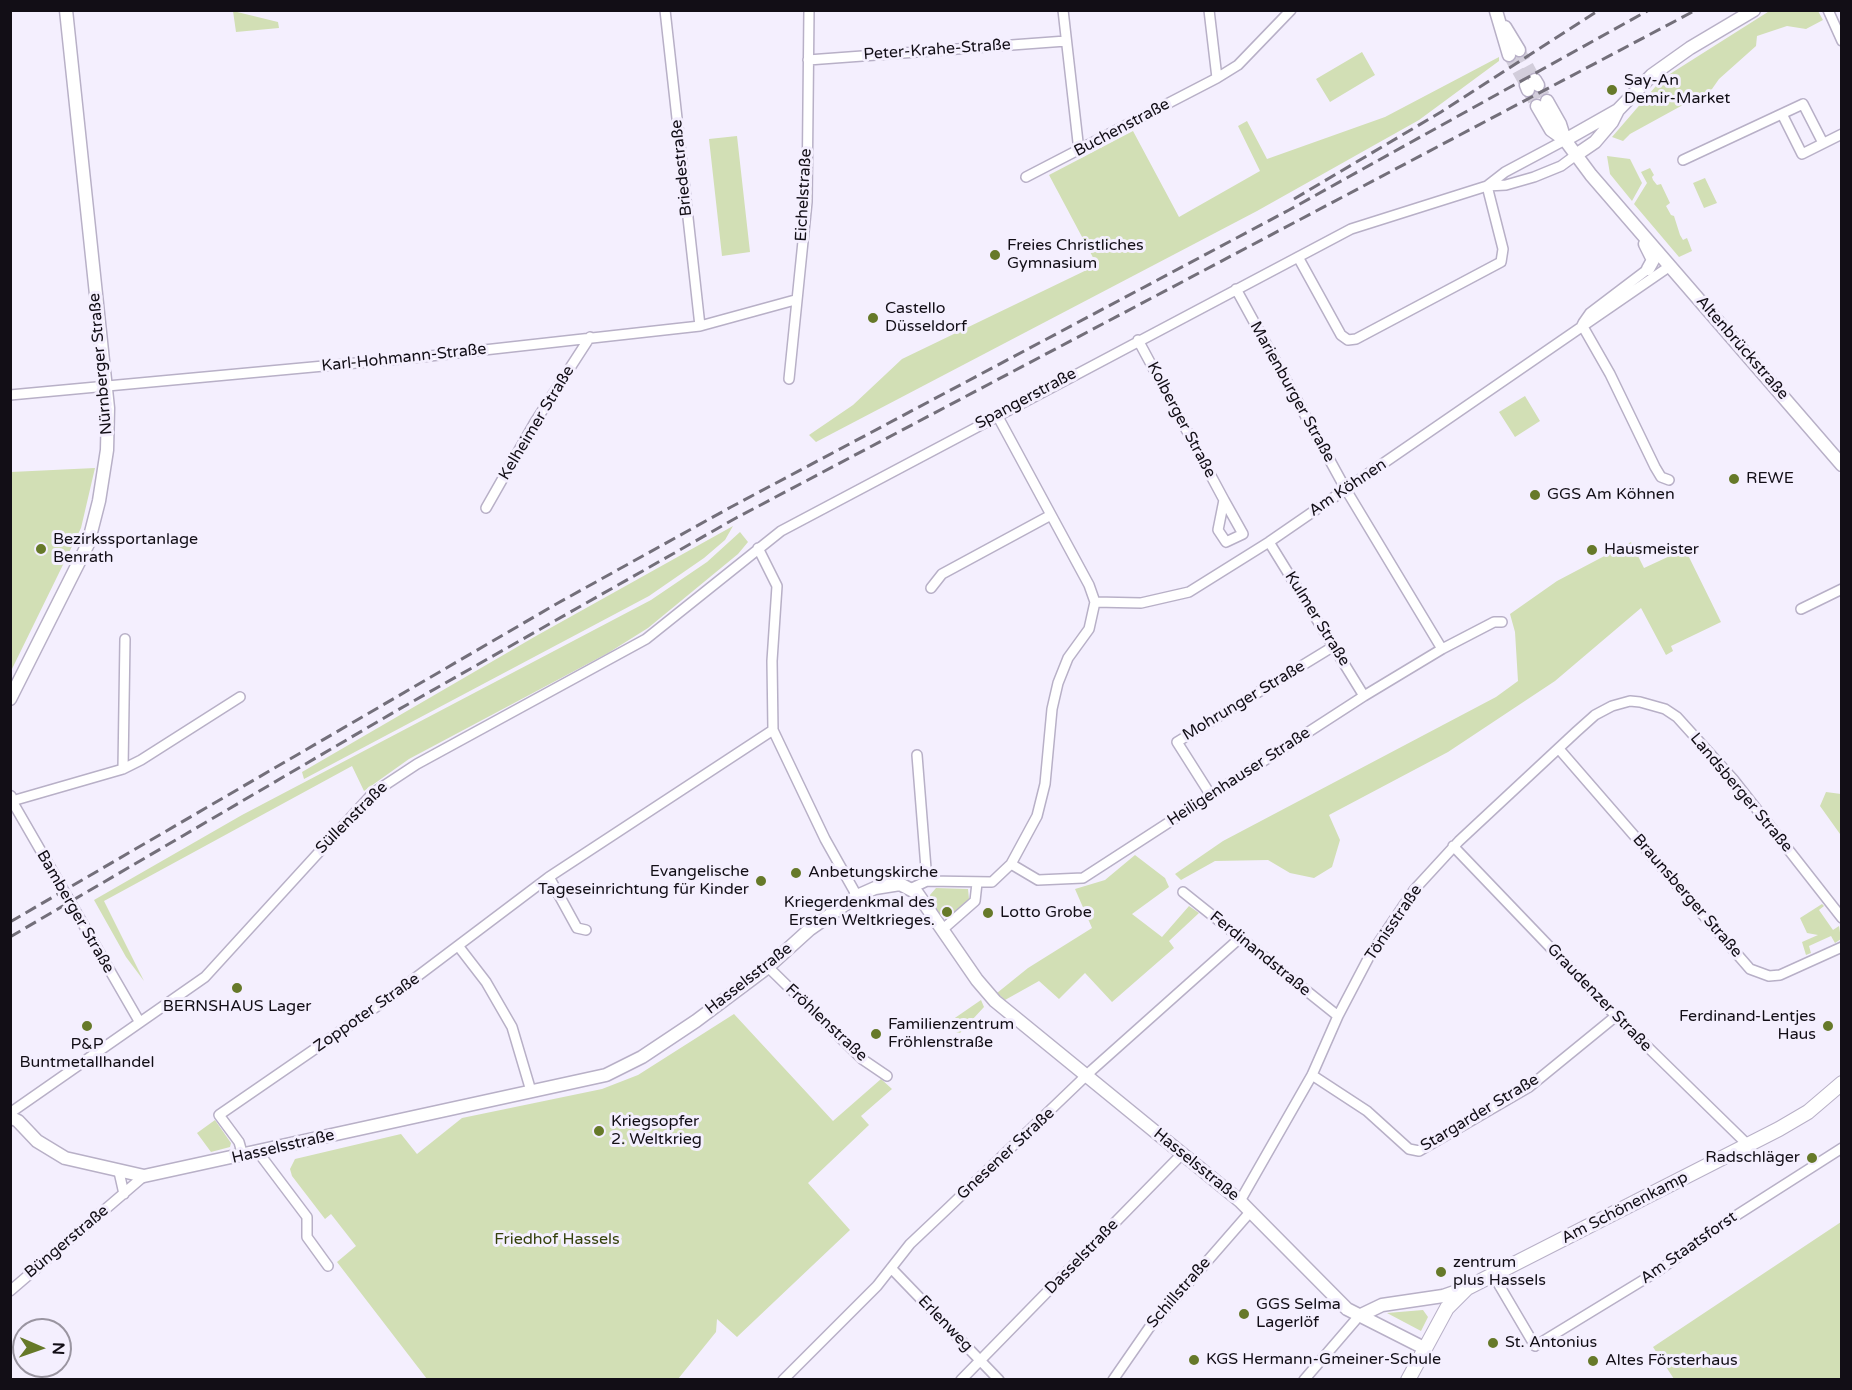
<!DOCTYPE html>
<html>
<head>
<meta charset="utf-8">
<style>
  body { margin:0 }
  #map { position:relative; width:1852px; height:1390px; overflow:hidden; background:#f4effe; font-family:"Varela Round",sans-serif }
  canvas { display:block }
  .frame { position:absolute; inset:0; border:12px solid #120e16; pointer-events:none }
  .north { position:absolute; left:12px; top:1318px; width:60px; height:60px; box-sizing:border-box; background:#f4effe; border:2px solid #9a95a1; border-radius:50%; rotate:92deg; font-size:16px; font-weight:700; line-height:24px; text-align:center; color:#120e16 }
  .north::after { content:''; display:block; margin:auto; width:21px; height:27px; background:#667929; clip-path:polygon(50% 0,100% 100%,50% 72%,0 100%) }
</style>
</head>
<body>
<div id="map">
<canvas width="1852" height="1390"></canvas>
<div class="frame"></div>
<div class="north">N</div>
</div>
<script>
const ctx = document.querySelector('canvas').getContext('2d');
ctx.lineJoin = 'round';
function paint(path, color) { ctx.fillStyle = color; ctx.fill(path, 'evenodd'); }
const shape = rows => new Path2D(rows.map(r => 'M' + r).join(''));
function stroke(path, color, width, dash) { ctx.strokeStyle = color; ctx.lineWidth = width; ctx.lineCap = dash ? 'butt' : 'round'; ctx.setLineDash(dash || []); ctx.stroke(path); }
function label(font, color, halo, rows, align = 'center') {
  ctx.font = font + ' "Varela Round",sans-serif'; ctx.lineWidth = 6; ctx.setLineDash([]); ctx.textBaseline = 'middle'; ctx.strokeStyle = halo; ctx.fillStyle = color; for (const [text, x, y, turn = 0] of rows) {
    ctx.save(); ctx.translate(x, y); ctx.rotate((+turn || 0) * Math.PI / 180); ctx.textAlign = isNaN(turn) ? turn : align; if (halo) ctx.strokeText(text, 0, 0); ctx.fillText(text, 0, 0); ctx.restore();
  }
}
const green = shape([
  [1771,10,1818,11,1823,20,1806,29,1787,26,1757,36,1756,46,1719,79,1712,89,1630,134,1623,141,1612,137,1662,79],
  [233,11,278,22,279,28,236,32],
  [1362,52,1375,75,1330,102,1316,79],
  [1499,57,1499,61,1419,120,1257,211,816,442,809,435,853,405,902,359,1097,265,1049,175,1133,131,1179,217,1260,171,1238,126,1247,121,1267,159,1385,117],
  [737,136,750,252,722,256,709,139],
  [1607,156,1630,159,1642,183,1632,201,1610,174],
  [1650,168,1654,175,1652,177,1653,180,1657,185,1661,184,1670,203,1666,206,1671,215,1674,216,1680,235,1683,240,1687,238,1689,243,1692,251,1679,257,1634,204,1647,183,1641,172],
  [1705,178,1717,203,1704,208,1693,183],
  [1525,396,1540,421,1515,437,1499,412],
  [95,468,81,528,11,671,11,472],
  [733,526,725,540,704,558,649,596,304,779,302,772,536,636],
  [740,532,748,542,738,554,648,628,608,653,409,759,364,791,352,766,104,901,144,981,126,957,94,900,242,815,651,600,707,562],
  [1631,542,1644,568,1685,549,1721,622,1671,646,1673,651,1666,655,1641,608,1555,681,1448,752,1329,815,1340,840,1332,867,1314,878,1290,873,1268,860,1215,861,1181,880,1175,874,1223,841,1496,697,1518,681,1515,632,1510,614,1557,581],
  [1826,792,1841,794,1840,834,1820,806],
  [1135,855,1165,878,1169,887,1132,914,1162,937,1189,906,1199,913,1169,941,1174,948,1112,1002,1085,973,1059,999,1039,981,1005,1000,997,993,1028,968,1092,928,1075,889,1105,880],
  [936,888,968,889,969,899,949,917,942,917,931,900,930,895],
  [1822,904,1824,906,1819,910,1833,930,1839,926,1841,939,1835,943,1831,936,1809,946,1811,953,1806,955,1802,942,1818,935,1807,933,1800,918],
  [981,1000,984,1007,960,1033,956,1032,949,1022],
  [734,1014,833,1121,881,1079,892,1089,861,1116,869,1125,808,1183,850,1230,737,1337,717,1319,716,1332,678,1379,427,1379,337,1262,356,1246,331,1214,325,1219,292,1176,290,1169,295,1159,401,1134,417,1154,462,1118,602,1089,638,1075],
  [215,1120,231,1143,230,1147,211,1152,197,1133],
  [1841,1222,1841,1379,1674,1379,1653,1347],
  [1423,1310,1428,1317,1421,1331,1387,1313]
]);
const tertiaryTunnel = shape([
  [1519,50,1535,80],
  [1509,55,1526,85],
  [1538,85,1547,101],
  [1528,90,1537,106]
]);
const minor = shape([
  [665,10,700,326],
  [1063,10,1079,151],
  [1209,10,1217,78],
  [1828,10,1842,41],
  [808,60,1066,41],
  [1782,114,1802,154,1842,134],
  [1683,160,1803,104,1823,143],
  [1026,177,1217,78,1238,65,1291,10],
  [1487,186,1505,172,1565,140],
  [1298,257,1341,335,1348,340,1356,339,1501,262,1503,249,1487,186],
  [1236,289,1345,488,1442,649],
  [1583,323,1590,313,1648,269],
  [1582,325,1610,374,1655,467,1661,477,1669,480],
  [1138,340,1224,500,1218,530,1226,542,1243,534,1224,500],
  [789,379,807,202,809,10],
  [10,395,421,357,700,326,795,300],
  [997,415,1089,585,1095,602,1089,629,1068,658,1058,683,1052,709,1045,784,1037,816,1011,864],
  [486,508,535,422,590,337],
  [1269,542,1364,696],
  [758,548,777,586,772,661,773,730,825,839,857,896],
  [931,588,942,574,1051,515],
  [1095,602,1141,603,1189,592,1269,542,1670,266],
  [1801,609,1842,589],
  [1559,749,1750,969,1769,976,1780,975,1842,947],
  [917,755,927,881],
  [123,769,125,639],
  [1210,794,1177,742,1334,646],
  [1453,846,1616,1016,1748,1145],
  [549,877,577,928,586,930],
  [912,888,927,881,992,882,1011,864,1038,880,1083,878,1364,696,1442,649,1494,622,1502,622],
  [1183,892,1338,1016],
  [942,930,975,901,977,883],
  [459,947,486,982,512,1027,531,1091],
  [768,967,862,1059,887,1076],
  [139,1021,12,801,123,769,141,760,240,697],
  [1312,1075,1367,1111,1409,1149,1419,1151,1529,1087,1616,1016],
  [10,1113,205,977,373,793,417,764,646,639,781,531,1351,229,1487,186,1506,185,1534,177,1561,166,1576,155],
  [258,1152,307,1217,307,1237,328,1266],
  [243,1156,239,1142,219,1115,386,1000,549,877,773,730],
  [119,1172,124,1194],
  [1240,1201,1312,1075,1338,1016,1370,955,1414,890,1459,841,1576,732,1595,715,1612,706,1630,701,1640,702,1665,709,1677,717,1733,779,1842,918],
  [891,1268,999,1380],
  [1492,1273,1535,1346,1658,1271,1726,1222,1842,1148],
  [10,1291,144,1176],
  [783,1380,877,1286,910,1244,946,1210,1092,1070,1240,938],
  [961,1380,1183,1153],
  [1113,1380,1149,1328,1251,1211],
  [1304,1380,1359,1316]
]);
const tertiary = shape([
  [1496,11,1509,55],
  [1505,27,1519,50],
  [1535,80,1538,85],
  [1526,85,1528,90],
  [1547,101,1560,124,1565,140],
  [1537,106,1551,130,1565,140,1591,175,1842,465],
  [1565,140,1618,110],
  [1576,155,1595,142,1612,122,1618,110,1652,75,1690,48,1754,10],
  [1645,244,1653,260,1648,269],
  [10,699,88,544,99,501,107,450,108,408,66,10],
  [10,797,10,802],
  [10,1117,18,1121,37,1141,65,1158,144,1176,606,1075,642,1057,696,1021,768,967,810,929,857,896,875,888,900,884,917,893,977,980,995,1001,1240,1201,1347,1309,1424,1348],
  [1359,1316,1382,1305,1443,1296,1466,1288]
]);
const secondary = shape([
  [1408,1380,1447,1308,1467,1288,1779,1129,1808,1112,1842,1083]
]);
const rail = shape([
  [1294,199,1441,112,1599,10],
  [10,922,558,603,731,507,1289,210,1649,10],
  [10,937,396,711,736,518,1696,10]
]);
const markers = [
  [1612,90,6,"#667929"],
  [995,255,6,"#667929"],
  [873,318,6,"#667929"],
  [1734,479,6,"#667929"],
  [1535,495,6,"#667929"],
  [41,549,6,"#667929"],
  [1592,550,6,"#667929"],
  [796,873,6,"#667929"],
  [761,881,6,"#667929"],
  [947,912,6,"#667929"],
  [988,913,6,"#667929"],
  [237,988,6,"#667929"],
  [87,1026,6,"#667929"],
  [1828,1026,6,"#667929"],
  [876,1034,6,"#667929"],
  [599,1131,6,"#667929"],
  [1812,1158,6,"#667929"],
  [1441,1272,6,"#667929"],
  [1244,1314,6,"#667929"],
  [1493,1343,6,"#667929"],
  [1194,1360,6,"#667929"],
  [1593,1361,6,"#667929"]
];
const streetNames = [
  ["Peter-Krahe-Straße",937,50,-4],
  ["Buchenstraße",1122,128,-28],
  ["Briedestraße",682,168,-96],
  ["Eichelstraße",804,195,-87],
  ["Altenbrückstraße",1742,348,49],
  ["Karl-Hohmann-Straße",404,358,-6],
  ["Nürnberger Straße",101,364,-95],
  ["Marienburger Straße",1292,392,61],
  ["Spangerstraße",1026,399,-28],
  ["Kolberger Straße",1181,420,62],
  ["Kelheimer Straße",537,423,-59],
  ["Am Köhnen",1348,488,-34],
  ["Kulmer Straße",1317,619,58],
  ["Mohrunger Straße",1244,701,-31],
  ["Heiligenhauser Straße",1239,777,-33],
  ["Landsberger Straße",1741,793,50],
  ["Süllenstraße",352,818,-45],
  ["Braunsberger Straße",1687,896,49],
  ["Bamberger Straße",75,912,60],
  ["Tönisstraße",1394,923,-56],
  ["Ferdinandstraße",1260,954,39],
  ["Hasselsstraße",749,979,-38],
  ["Graudenzer Straße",1599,998,46],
  ["Zoppoter Straße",367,1013,-35],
  ["Fröhlenstraße",826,1023,43],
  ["Stargarder Straße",1480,1113,-31],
  ["Hasselsstraße",283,1147,-13],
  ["Gnesener Straße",1006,1154,-43],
  ["Hasselsstraße",1196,1165,39],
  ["Am Schönenkamp",1625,1208,-27],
  ["Büngerstraße",67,1242,-40],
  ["Am Staatsforst",1689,1248,-35],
  ["Dasselstraße",1082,1257,-46],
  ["Schillstraße",1179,1293,-49],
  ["Erlenweg",945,1324,46]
];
const poiNames = [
  ["Say-An",1624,81],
  ["Demir-Market",1624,99],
  ["Freies Christliches",1007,246],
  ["Gymnasium",1007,264],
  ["Castello",885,309],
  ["Düsseldorf",885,327],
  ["REWE",1746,479],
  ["GGS Am Köhnen",1547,495],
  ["Bezirkssportanlage",53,540],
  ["Benrath",53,558],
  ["Hausmeister",1604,550],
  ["Evangelische",749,872,"right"],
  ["Tageseinrichtung für Kinder",749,890,"right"],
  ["Anbetungskirche",808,873],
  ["Kriegerdenkmal des",935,903,"right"],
  ["Ersten Weltkrieges.",935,921,"right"],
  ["Lotto Grobe",1000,913],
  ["BERNSHAUS Lager",237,1007,"center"],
  ["Ferdinand-Lentjes",1816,1017,"right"],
  ["Haus",1816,1035,"right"],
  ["Familienzentrum",888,1025],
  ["Fröhlenstraße",888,1043],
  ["P&P",87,1045,"center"],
  ["Buntmetallhandel",87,1063,"center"],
  ["Kriegsopfer",611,1122],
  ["2. Weltkrieg",611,1140],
  ["Radschläger",1800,1158,"right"],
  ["zentrum",1453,1263],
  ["plus Hassels",1453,1281],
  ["GGS Selma",1256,1305],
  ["Lagerlöf",1256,1323],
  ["St. Antonius",1505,1343],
  ["KGS Hermann-Gmeiner-Schule",1206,1360],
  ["Altes Försterhaus",1605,1361]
];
const parkNames = [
  ["Friedhof Hassels",557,1240]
];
paint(green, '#d2dfb5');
stroke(tertiaryTunnel, '#d2cddb', 12, [12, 6]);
stroke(minor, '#b8b0c7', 12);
stroke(tertiary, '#b8b0c7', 15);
stroke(secondary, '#b8b0c7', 16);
stroke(minor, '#fff', 9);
stroke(tertiary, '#fff', 12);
stroke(secondary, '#fff', 14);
stroke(rail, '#736f7a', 3, [12, 6]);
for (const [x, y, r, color] of markers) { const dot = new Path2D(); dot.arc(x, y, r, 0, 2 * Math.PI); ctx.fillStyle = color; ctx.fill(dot); stroke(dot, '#f4effe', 2); }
label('16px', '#120e16', '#f4effe', streetNames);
label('16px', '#120e16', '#f4effe', poiNames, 'left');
label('16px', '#34400b', '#f4effe', parkNames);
</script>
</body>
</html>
